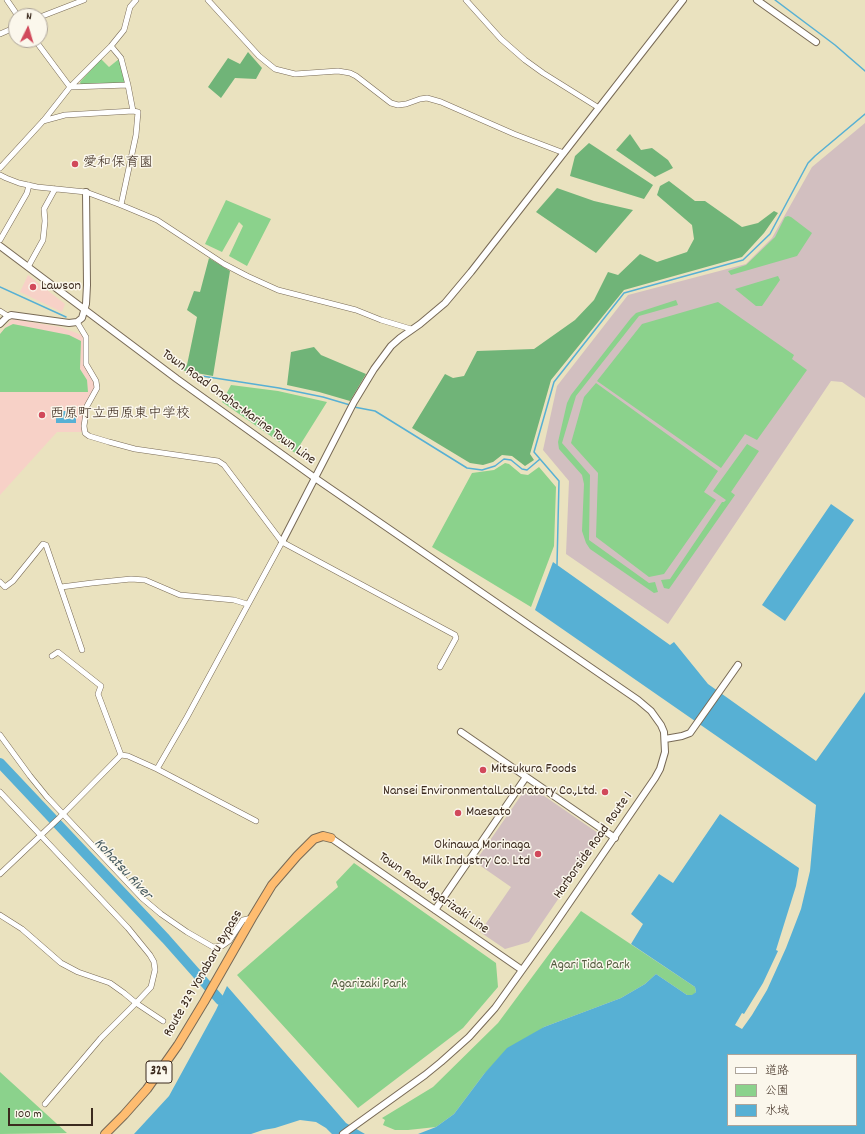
<!DOCTYPE html>
<html>
<head>
<meta charset="utf-8">
<style>
  body { margin:0 }
  #map { position:relative; width:865px; height:1134px; overflow:hidden; background:#eae2bf; font-family:Dekko,"Klee One",sans-serif }
  canvas { display:block }
  .legend { position:absolute; left:727px; top:1054px; width:130px; height:72px; box-sizing:border-box; background:#fbf7ec; border:1px solid #aea59a; margin:0; padding:5px 7px; list-style:none; font-size:12px; color:#3b2a1e }
  .legend li { display:flex; align-items:center; gap:8px; height:20px }
  .legend b { width:20px; border:1px solid #aea59a }
  .north { position:absolute; left:8px; top:8px; width:40px; height:40px; box-sizing:border-box; background:#fbf7ec; border:1px solid #aea59a; border-radius:50%; rotate:5deg; font-size:11px; font-weight:700; line-height:16px; text-align:center; color:#3b2a1e }
  .north::after { content:''; display:block; margin:auto; width:14px; height:18px; background:#d1495b; clip-path:polygon(50% 0,100% 100%,50% 72%,0 100%) }
  .scale { position:absolute; left:8px; top:1108px; width:85px; height:18px; box-sizing:border-box; border:2px solid #3b2a1e; border-top:0; padding-left:5px; font-size:12px; line-height:14px; white-space:nowrap; color:#3b2a1e; -webkit-text-stroke:3px #fbf7ec; paint-order:stroke }
</style>
</head>
<body>
<div id="map">
<canvas width="865" height="1134"></canvas>
<ul class="legend">
<li><b style="height:5px;background:#fff"></b>道路</li>
<li><b style="height:11px;background:#8bd28c"></b>公園</li>
<li><b style="height:11px;background:#57b0d4"></b>水域</li>
</ul>
<div class="north">N</div>
<div class="scale">100 m</div>
</div>
<script>
const ctx = document.querySelector('canvas').getContext('2d');
ctx.lineJoin = 'round';
function paint(path, color) { ctx.fillStyle = color; ctx.fill(path, 'evenodd'); }
const shape = rows => new Path2D(rows.map(r => 'M' + r).join(''));
function stroke(path, color, width, dash) { ctx.strokeStyle = color; ctx.lineWidth = width; ctx.lineCap = dash ? 'butt' : 'round'; ctx.setLineDash(dash || []); ctx.stroke(path); }
function label(font, color, halo, rows, align = 'center') {
  ctx.font = font + ' Dekko,"Klee One",sans-serif'; ctx.lineWidth = 3; ctx.setLineDash([]); ctx.textBaseline = 'middle'; ctx.strokeStyle = halo; ctx.fillStyle = color; for (const [text, x, y, turn = 0] of rows) {
    ctx.save(); ctx.translate(x, y); ctx.rotate((+turn || 0) * Math.PI / 180); ctx.textAlign = isNaN(turn) ? turn : align; if (halo) ctx.strokeText(text, 0, 0); ctx.fillText(text, 0, 0); ctx.restore();
  }
}
const built = shape([
  [28,275,65,304,62,312,20,292],
  [12,319,60,327,82,335,84,342,84,363,94,383,94,391,82,427,82,432,57,432,0,495,0,333]
]);
const industrial = shape([
  [865,123,865,398,842,382,831,381,668,624,566,554,569,481,543,450,557,386,628,295,746,264,772,238,812,167],
  [537,791,598,833,599,839,529,942,505,949,480,932,511,887,475,862,522,794]
]);
const green = shape([
  [101,59,109,67,119,59,126,84,81,85,80,82],
  [226,200,271,219,247,266,229,256,243,226,239,222,222,252,205,244],
  [788,216,791,217,812,233,797,256,731,275,728,271,746,265,775,237,785,217],
  [778,276,780,280,762,306,756,306,735,289],
  [676,300,678,305,639,316,576,396,562,443,590,475,589,540,649,583,655,582,658,592,654,593,590,549,586,543,582,531,584,484,582,475,559,449,558,442,567,403,571,395,631,318,636,313],
  [718,302,794,355,792,359,807,370,757,440,745,434,721,468,597,381,642,324],
  [13,324,69,335,81,341,80,369,87,380,88,392,0,392,0,334,5,328],
  [596,383,718,471,704,492,716,500,664,574,649,577,596,537,598,473,571,443,584,397],
  [231,385,278,391,327,402,295,453,222,402],
  [747,444,759,451,731,492,735,495,669,589,664,588,661,580,670,579,722,502,724,502,726,500,713,491],
  [505,463,509,464,521,474,528,475,539,467,556,487,554,546,531,607,432,547,472,473,494,470],
  [354,863,496,963,498,987,463,1028,358,1108,237,975,338,887,336,882],
  [581,911,695,987,696,992,692,996,687,995,656,974,645,984,621,998,544,1027,484,1074,454,1114,436,1127,408,1130,395,1130,383,1125,385,1120,382,1118,433,1087,498,1023],
  [0,1072,67,1133,0,1134]
]);
const forest = shape([
  [248,52,262,68,256,79,235,78,221,98,208,87,228,58,240,64],
  [630,134,641,150,652,148,668,160,673,168,655,177,616,150],
  [589,143,653,185,644,199,570,176,575,156],
  [669,181,695,201,705,201,742,227,758,223,774,211,778,213,764,233,742,257,624,290,551,380,530,454,534,460,525,466,512,456,502,455,493,462,483,465,470,463,412,428,445,374,453,378,464,376,477,351,534,349,575,320,594,300,608,272,618,275,640,254,657,262,687,252,694,239,692,225,657,195,660,186],
  [557,188,594,201,633,210,596,253,536,212],
  [209,258,230,271,213,376,185,371,181,369,187,365,197,317,187,310,194,291,200,292],
  [314,347,321,355,366,374,350,401,319,392,287,385,291,352]
]);
const water = shape([
  [56,411,76,411,76,423,56,423],
  [831,504,854,520,785,621,762,605],
  [553,562,670,645,674,642,708,684,816,761,865,692,865,1134,418,1134,436,1127,454,1114,484,1074,507,1048,544,1027,621,998,645,984,656,974,687,995,692,995,696,992,695,987,631,944,643,924,631,914,659,874,673,883,720,814,799,868,796,886,776,950,778,951,763,983,744,1014,742,1013,735,1025,742,1029,752,1015,767,990,786,948,801,909,810,871,816,805,535,610],
  [728,1055,856,1055,856,1125,728,1125],
  [227,986,346,1123,365,1134,332,1134,326,1128,316,1122,300,1120,275,1128,263,1130,251,1134,134,1134,169,1096,216,1010]
]);
const stream = shape([
  [775,0,835,45,865,71],
  [0,287,66,317],
  [189,374,279,388,323,397,350,405],
  [354,407,375,411,467,468,482,470,495,466,504,459,511,460,522,469,527,470,540,459,559,481,557,565],
  [540,459,534,452,554,382,624,293,743,260,770,234,808,163,815,156,865,114]
]);
const river = shape([
  [0,763,166,939,220,1000]
]);
const minor = shape([
  [7,0,18,16],
  [208,0,259,56,275,69,295,74,338,71,350,73,356,76,391,103,398,105,406,104,420,99,427,98,441,102,514,134,564,153],
  [466,0,501,39,525,60,543,73,599,108],
  [40,17,84,0],
  [0,34,16,27],
  [35,40,70,87],
  [111,46,121,58,128,85,133,111,138,112,136,135,121,205],
  [70,87,128,85],
  [43,121,65,115,133,111],
  [0,168,44,120,70,87,111,46,124,30,130,7,136,0],
  [0,175,6,178,19,183,37,187,86,192,121,205,157,220,224,264,247,276,278,290,356,310,381,320,411,329],
  [0,240,27,193,29,185],
  [28,267,43,240,45,221,44,209,55,189],
  [0,311,8,316],
  [77,322,86,337,86,364,96,381,97,388,87,406,84,426,85,433,89,436,109,442,135,449,218,461,224,465,282,542,455,635,456,638,440,667],
  [0,582,5,587,13,581,43,544,46,545,82,650],
  [61,587,92,583,131,579,145,580,180,595,234,600,247,604],
  [52,656,58,652,101,686,98,694,121,755],
  [0,735,30,776,47,797,142,898,161,914,187,932,213,947,222,946,229,941,243,920,252,918],
  [157,769,187,717,282,542],
  [0,792,128,928,150,955,154,962,155,970,151,987,136,1003,101,1038,45,1104],
  [0,874,59,818,121,755,128,756,157,769,256,821],
  [0,915,22,929,61,963,78,972,110,983,124,993,136,1003,163,1021]
]);
const tertiary = shape([
  [757,0,816,42],
  [0,246,177,379,315,478,638,700,651,711,661,725,664,732,665,752,660,769,655,778,550,931,495,1008,469,1037,441,1062,425,1075,343,1134],
  [0,324,7,317,11,315,69,323,77,322,82,318,86,304,87,285,86,192],
  [282,542,354,402,374,369,391,346,400,338,420,324,445,303,471,272,683,0],
  [461,732,615,838],
  [665,739,682,736,690,733,738,665],
  [331,838,522,970],
  [435,910,526,777]
]);
const trunk = shape([
  [105,1134,124,1115,147,1089,178,1045,204,1002,252,918,272,885,297,856,314,839,323,836,331,838]
]);
const markers = [
  [75,164,4,"#d1495b"],
  [33,287,4,"#d1495b"],
  [42,415,4,"#d1495b"],
  [483,770,4,"#d1495b"],
  [605,792,4,"#d1495b"],
  [458,813,4,"#d1495b"],
  [538,854,4,"#d1495b"]
];
const shields = [
  [159,1072,26]
];
const shieldNames = [
  ["329",159,1072]
];
const poiNames = [
  ["愛和保育園",83,164],
  ["Lawson",41,287],
  ["西原町立西原東中学校",50,415],
  ["Mitsukura Foods",491,770],
  ["Nansei EnvironmentalLaboratory Co.,Ltd.",597,792,"right"],
  ["Maesato",466,813],
  ["Okinawa Morinaga",530,846,"right"],
  ["Milk Industry Co. Ltd",530,862,"right"]
];
const streetNames = [
  ["Town Road Onaha-Marine Town Line",238,408,36],
  ["Harborside Road Route 1",594,846,-55],
  ["Town Road Agarizaki Line",433,894,35],
  ["Route 329 Yonabaru Bypass",204,974,-60]
];
const parkNames = [
  ["Agari Tida Park",590,966],
  ["Agarizaki Park",369,985]
];
const waterNames = [
  ["Kohatsu River",122,870,47]
];
paint(built, '#f7d1c7');
paint(industrial, '#d2bfc0');
paint(green, '#8bd28c');
paint(forest, '#70b478');
paint(water, '#57b0d4');
stroke(stream, '#57b0d4', 1.5);
stroke(river, '#57b0d4', 10);
stroke(minor, '#786a56', 6);
stroke(tertiary, '#786a56', 8);
stroke(trunk, '#786a56', 10);
stroke(minor, '#fff', 5);
stroke(tertiary, '#fff', 6);
stroke(trunk, '#febc70', 8);
for (const [x, y, r, color] of markers) { const dot = new Path2D(); dot.arc(x, y, r, 0, 2 * Math.PI); ctx.fillStyle = color; ctx.fill(dot); stroke(dot, '#fbf7ec', 1.5); }
for (const [x, y, w] of shields) { const box = new Path2D(); box.roundRect(x - w / 2, y - 11, w, 22, 3); ctx.fillStyle = '#fbf7ec'; ctx.fill(box); stroke(box, '#3b2a1e', 1); }
label('bold 13px', '#3b2a1e', null, shieldNames);
label('14px', '#3b2a1e', '#fbf7ec', poiNames, 'left');
label('14px', '#3b2a1e', '#fbf7ec', streetNames);
label('14px', '#535c3f', '#fbf7ec', parkNames);
label('italic 15px', '#45595e', '#fbf7ec', waterNames);
</script>
</body>
</html>
